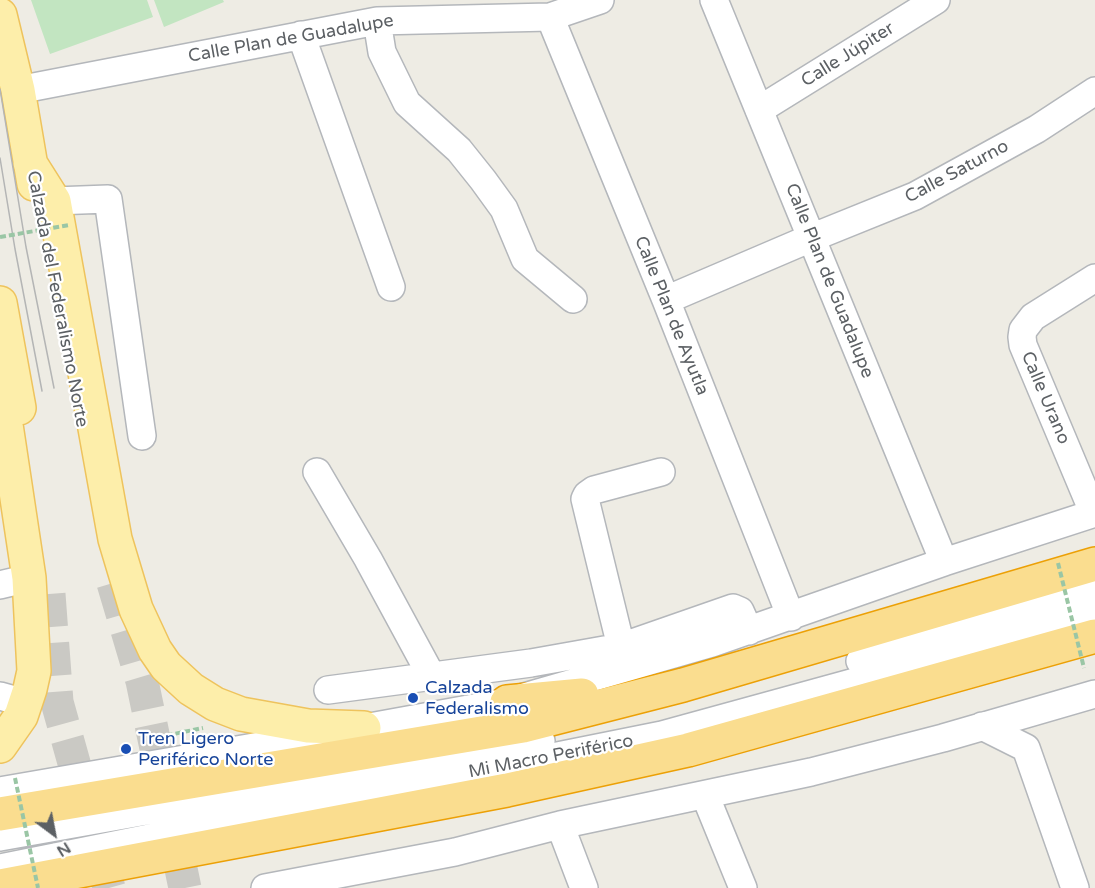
<!DOCTYPE html>
<html>
<head>
<meta charset="utf-8">
<style>
  body { margin:0 }
  #map { position:relative; width:1095px; height:888px; overflow:hidden; background:#eeece4; font-family:"Varela Round",sans-serif }
  canvas { display:block }
  .north { position:absolute; left:24px; top:804px; width:60px; height:60px; -webkit-text-stroke:4px #fff; paint-order:stroke; rotate:148deg; font-size:16px; font-weight:700; line-height:24px; text-align:center; color:#5c6064 }
  .north::after { content:''; display:block; margin:auto; width:21px; height:27px; background:#5c6064; clip-path:polygon(50% 0,100% 100%,50% 72%,0 100%) }
</style>
</head>
<body>
<div id="map">
<canvas width="1095" height="888"></canvas>
<div class="north">N</div>
</div>
<script>
const ctx = document.querySelector('canvas').getContext('2d');
ctx.lineJoin = 'round';
function paint(path, color) { ctx.fillStyle = color; ctx.fill(path, 'evenodd'); }
const shape = rows => new Path2D(rows.map(r => 'M' + r).join(''));
function stroke(path, color, width, dash) { ctx.strokeStyle = color; ctx.lineWidth = width; ctx.lineCap = dash ? 'butt' : 'round'; ctx.setLineDash(dash || []); ctx.stroke(path); }
function label(font, color, halo, rows, align = 'center') {
  ctx.font = font + ' "Varela Round",sans-serif'; ctx.lineWidth = 4.5; ctx.setLineDash([]); ctx.textBaseline = 'middle'; ctx.strokeStyle = halo; ctx.fillStyle = color; for (const [text, x, y, turn = 0] of rows) {
    ctx.save(); ctx.translate(x, y); ctx.rotate((+turn || 0) * Math.PI / 180); ctx.textAlign = isNaN(turn) ? turn : align; if (halo) ctx.strokeText(text, 0, 0); ctx.fillText(text, 0, 0); ctx.restore();
  }
}
const green = shape([
  [31,0,147,0,153,17,50,54],
  [154,0,223,0,224,2,164,27]
]);
const majorTunnel = shape([
  [113,583,142,681,185,888],
  [49,594,57,702,109,888]
]);
const path = shape([
  [149,739,203,728]
]);
const minor = shape([
  [714,0,944,562],
  [550,17,666,300,791,617],
  [377,21,382,52,407,103,459,150,483,180,504,209,525,259,573,299],
  [301,35,391,287],
  [18,90,377,21,550,17,600,0],
  [759,110,936,0],
  [54,201,108,199,142,436],
  [666,300,811,238,915,196,1037,129,1095,91],
  [317,472,368,559,432,677],
  [1094,514,1023,345,1022,337,1023,330,1033,317,1095,278],
  [0,585,29,578],
  [860,661,1095,592],
  [625,663,585,499,587,495,594,490,661,472],
  [328,690,531,663,621,647,733,608,740,611,749,631],
  [0,696,25,703],
  [982,726,1026,748,1075,888],
  [0,791,364,728,507,702,712,643,944,562,1095,513],
  [705,795,743,888],
  [560,825,584,888],
  [0,837,541,741],
  [0,868,662,735,1095,616],
  [265,888,455,852,560,825,811,772,943,738,1095,694]
]);
const major = shape([
  [0,15,18,90,34,184],
  [30,163,54,201,115,539,136,609,155,650,166,666,191,689,215,704,241,714,308,726,364,728],
  [0,303,19,408],
  [0,385,29,578,34,671,30,689,21,716,0,746]
]);
const highway = shape([
  [507,702,582,695],
  [0,814,523,726,683,685,1095,564],
  [0,886,507,790,688,750,1095,636]
]);
const tram = shape([
  [0,89,26,247,54,388],
  [0,158,15,249,42,391]
]);
const pathBridge = shape([
  [0,237,69,225],
  [1058,563,1084,668],
  [15,778,38,888]
]);
const markers = [
  [413,698,6,"#1a4fb4"],
  [126,749,6,"#1a4fb4"]
];
const streetNames = [
  ["Calle Plan de Guadalupe",291,39,-10],
  ["Calle Júpiter",848,55,-32],
  ["Calle Saturno",957,172,-28],
  ["Calle Plan de Guadalupe",829,281,68],
  ["Calzada del Federalismo Norte",57,299,79],
  ["Calle Plan de Ayutla",671,316,68],
  ["Calle Urano",1045,398,67],
  ["Mi Macro Periférico",551,757,-11]
];
const transitNames = [
  ["Calzada",425,688],
  ["Federalismo",425,709],
  ["Tren Ligero",138,739],
  ["Periférico Norte",138,760]
];
paint(green, '#c2e5c1');
stroke(majorTunnel, '#cac9c4', 33, [33, 16]);
stroke(minor, '#b4b7bb', 30);
stroke(major, '#eec35d', 36);
stroke(highway, '#eca006', 36);
stroke(path, '#9ac6a5', 4, [6, 3]);
stroke(minor, '#fff', 27);
stroke(major, '#fdeeaa', 33);
stroke(highway, '#fadd8f', 33);
stroke(tram, '#b4b5b5', 1.5);
stroke(pathBridge, '#9ac6a5', 4, [6, 3]);
for (const [x, y, r, color] of markers) { const dot = new Path2D(); dot.arc(x, y, r, 0, 2 * Math.PI); ctx.fillStyle = color; ctx.fill(dot); stroke(dot, '#fff', 2); }
label('18px', '#5c6064', '#fff', streetNames);
label('18px', '#164399', '#fff', transitNames, 'left');
</script>
</body>
</html>
